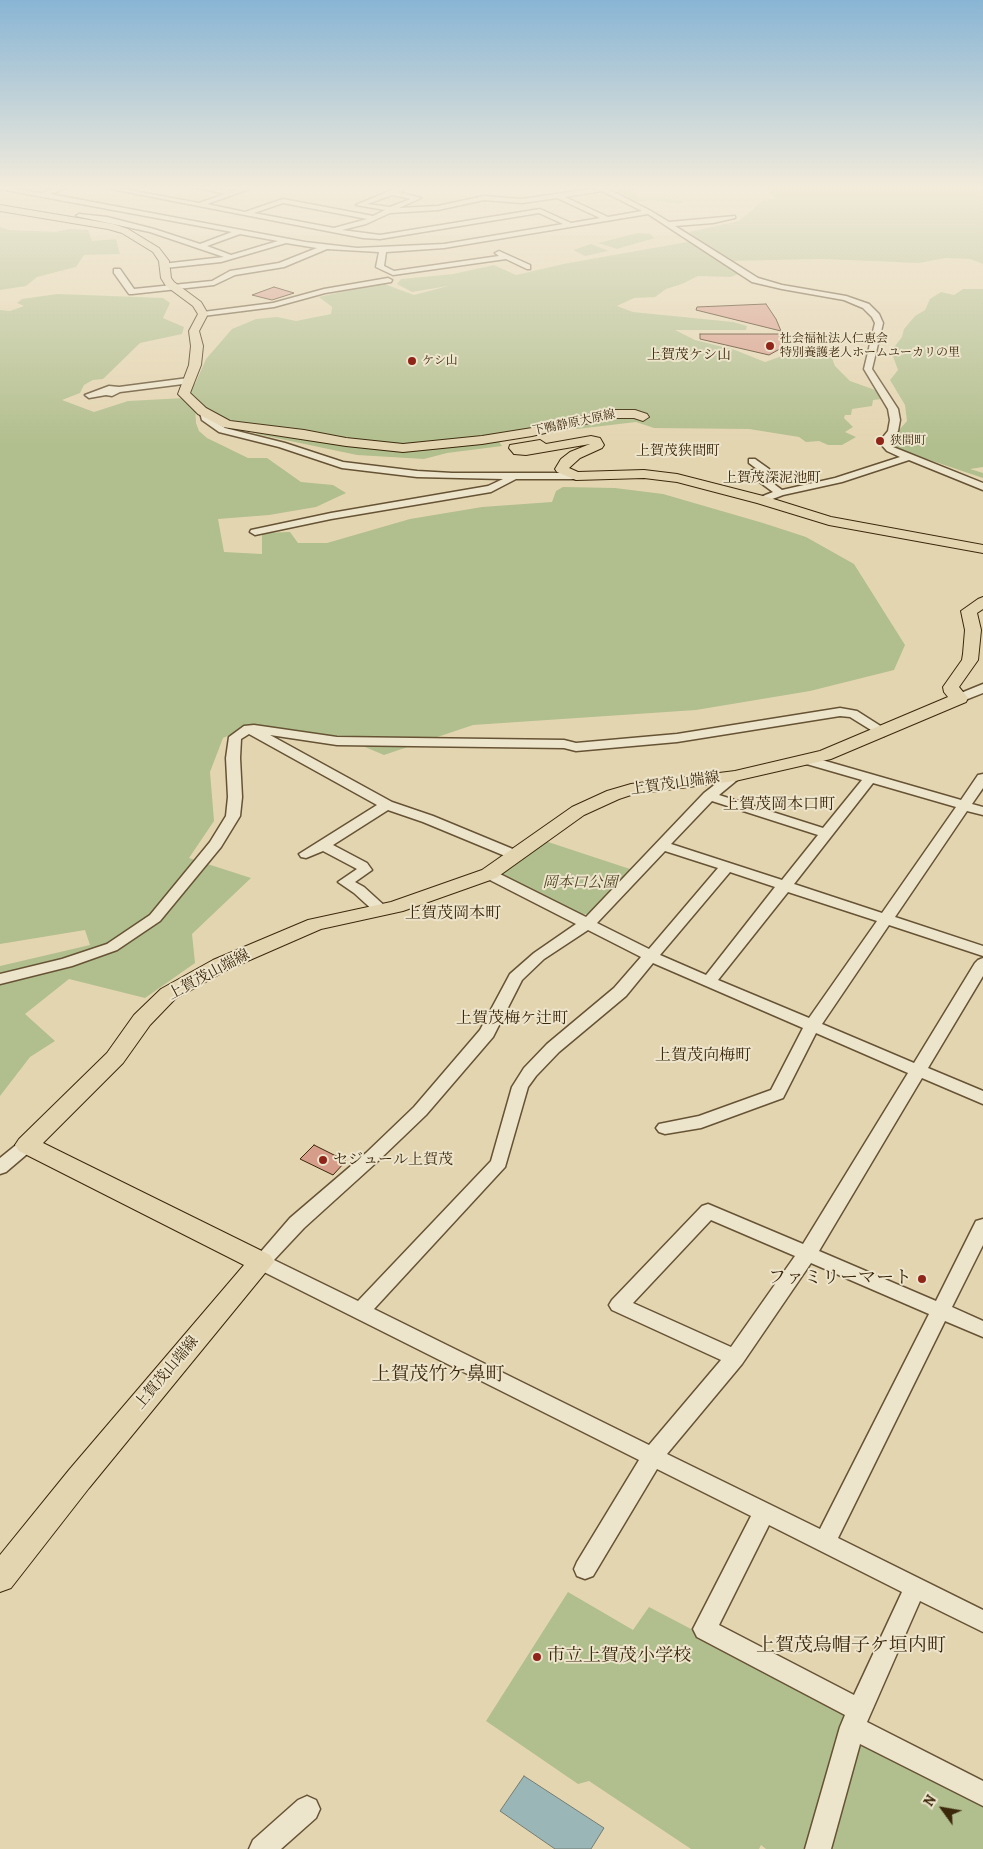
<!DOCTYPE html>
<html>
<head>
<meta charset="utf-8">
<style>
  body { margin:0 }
  #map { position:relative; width:983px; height:1849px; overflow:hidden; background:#e4d5b1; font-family:Alegreya,serif }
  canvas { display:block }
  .north { position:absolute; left:918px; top:1784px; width:50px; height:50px; -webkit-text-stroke:4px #ede4cc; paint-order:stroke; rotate:302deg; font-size:14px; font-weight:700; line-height:20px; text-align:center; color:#3c280b }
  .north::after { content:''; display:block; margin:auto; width:18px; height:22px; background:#3c280b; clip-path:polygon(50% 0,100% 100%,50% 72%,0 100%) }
</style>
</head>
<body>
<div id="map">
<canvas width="983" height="1849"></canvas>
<div class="north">N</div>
</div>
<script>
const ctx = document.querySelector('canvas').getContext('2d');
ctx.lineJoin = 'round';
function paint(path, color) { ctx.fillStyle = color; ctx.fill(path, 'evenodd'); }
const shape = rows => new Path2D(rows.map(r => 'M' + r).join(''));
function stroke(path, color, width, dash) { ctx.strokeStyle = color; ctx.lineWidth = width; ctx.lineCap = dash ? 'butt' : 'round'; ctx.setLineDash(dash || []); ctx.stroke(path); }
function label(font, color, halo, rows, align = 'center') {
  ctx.font = font + ' Alegreya,"Noto Serif JP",serif'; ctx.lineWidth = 4; ctx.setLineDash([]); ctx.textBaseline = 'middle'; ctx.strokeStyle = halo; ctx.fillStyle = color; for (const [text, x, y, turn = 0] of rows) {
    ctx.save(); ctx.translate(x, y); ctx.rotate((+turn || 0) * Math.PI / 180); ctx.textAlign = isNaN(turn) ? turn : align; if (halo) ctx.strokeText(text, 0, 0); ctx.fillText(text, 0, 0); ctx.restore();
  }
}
const green = shape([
  [626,187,640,187,632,192,636,193,637,198,665,198,685,201,678,204,655,200,634,202,614,191],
  [774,187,983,187,983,264,970,259,946,258,919,263,822,259,729,261,717,253,709,255,738,274,731,277,698,276,682,284,666,289,655,297,634,298,617,306,633,312,733,322,747,326,746,330,675,330,695,340,735,350,765,362,802,349,830,353,835,366,850,381,878,391,882,399,873,400,872,406,852,409,851,415,845,415,844,418,853,427,845,432,856,437,842,445,828,445,819,441,806,442,799,437,749,429,654,428,636,422,577,429,555,425,495,436,502,446,447,453,424,459,357,455,257,434,250,425,227,421,214,415,187,390,195,384,206,359,232,329,256,319,277,317,296,321,331,314,332,307,319,297,382,283,414,295,448,286,412,292,397,284,401,279,453,274,494,265,516,275,563,264,698,240,689,232,739,221,762,201,775,199,769,190],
  [0,227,9,230,56,232,69,229,88,230,92,241,116,239,120,254,84,255,76,267,37,277,26,286,0,290],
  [638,233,650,234,655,238,617,249,598,243],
  [591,244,609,251,585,256,573,250],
  [963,289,983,289,983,467,970,469,983,473,983,478,897,449,891,445,891,439,907,421,905,405,890,380,898,370,891,351,902,337,904,329,915,316,925,310,930,299,941,292,954,295],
  [57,294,163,298,170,303,163,318,184,327,182,334,140,343,103,379,93,380,84,385,80,393,62,400,94,412,128,401,184,398,195,403,196,423,199,431,207,438,248,458,267,458,301,482,333,485,346,493,316,507,269,515,218,519,224,552,262,554,262,533,290,532,298,543,327,543,410,519,482,507,552,502,556,491,563,487,615,488,663,494,763,523,806,537,854,564,905,645,894,670,810,691,696,710,473,725,384,755,339,736,251,725,223,738,210,772,214,821,189,858,251,878,192,934,195,963,145,998,69,979,25,1014,55,1041,30,1057,0,1096,0,966,90,945,85,930,0,944,0,310,10,311,24,306,17,303,22,299],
  [542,840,633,870,592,913,581,915,497,872],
  [568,1592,633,1630,649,1607,840,1707,847,1719,809,1849,766,1849,761,1845,759,1849,691,1849,589,1781,578,1784,486,1721],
  [859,1741,983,1802,983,1849,832,1849]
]);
const water = shape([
  [524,1776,604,1828,591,1849,555,1849,500,1811,524,1776]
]);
const building = shape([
  [274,287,294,293,272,300,252,295,274,287],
  [766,304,776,319,781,331,696,310,697,307,766,304],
  [700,334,783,334,787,345,769,355,700,339,700,334],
  [314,1145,346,1161,333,1175,300,1159,314,1145]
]);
const minor = shape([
  [0,187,41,193,60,187,69,187,50,194,305,242,357,248,444,244,563,224,539,213,380,239,363,238,101,187,113,187,199,203,225,194,194,187,207,187,233,191,246,187,255,187,207,204,245,212,283,199,373,216,385,210,356,205,394,189,389,187,403,188,403,190,398,192,421,198,399,208,438,206,484,196,522,199,604,187,651,211,669,222,735,216,735,218,713,223,675,226,758,278,782,285,846,296,869,304,879,314,883,323,872,369,898,409,900,420,898,431,889,442,893,447,983,483,983,490,909,460,842,482,783,495,762,503,758,502,758,498,773,492,750,475,750,471,757,469,749,463,749,459,755,459,769,469,769,473,762,475,782,490,835,478,900,457,887,451,879,442,888,431,890,420,888,409,864,369,875,323,872,317,863,308,844,300,782,289,752,282,648,214,444,248,386,252,384,266,394,271,499,256,495,253,499,251,530,265,530,269,527,269,506,259,393,275,376,267,379,252,327,249,284,267,235,275,214,285,132,294,129,294,114,273,114,269,120,269,134,289,212,281,230,271,279,263,317,248,286,243,221,262,165,268,162,268,162,264,224,257,150,232,76,216,79,214,107,217,154,229,200,244,232,232,0,189,0,187],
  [602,191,642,211,608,217,565,197,602,191],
  [392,195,411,199,390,207,367,204,392,195],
  [557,198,600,218,571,223,540,209,380,235,342,230,366,224,390,213,438,210,484,200,522,203,557,198],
  [283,203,367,219,334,228,254,213,283,203],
  [240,234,278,241,231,255,207,246,240,234],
  [388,278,392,280,391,282,325,293,274,307,203,316,199,314,203,312,273,303,324,289,388,278],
  [188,378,192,381,191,383,120,392,112,396,106,395,89,398,85,395,109,386,119,387,188,378],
  [205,410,208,411,211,419,225,428,285,443,343,462,417,471,452,473,576,473,581,476,576,479,516,479,491,492,331,519,255,535,250,532,251,530,331,513,488,486,503,479,417,477,342,468,279,447,219,432,202,420,200,413,205,410],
  [983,684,983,693,960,702,954,698,956,695,983,684],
  [840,708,857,711,890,732,884,736,879,735,850,717,840,716,677,742,576,751,564,748,337,745,270,735,392,802,433,816,520,852,522,855,520,858,510,858,423,822,388,810,333,845,367,863,372,870,355,882,364,887,386,907,388,910,386,913,381,914,376,913,354,893,338,882,357,869,323,851,306,858,301,857,299,854,377,805,249,734,241,739,240,758,242,797,240,816,221,847,160,921,117,950,72,966,0,984,0,974,62,959,107,944,150,915,210,842,226,816,228,797,226,758,229,737,244,726,254,725,337,737,564,740,576,743,677,734,840,708],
  [808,756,961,800,978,775,983,774,983,788,972,804,983,807,983,815,967,811,895,917,983,946,983,956,889,925,822,1024,914,1063,975,963,978,960,983,958,983,976,928,1068,983,1091,983,1104,922,1078,819,1251,936,1301,976,1221,983,1219,983,1245,952,1307,983,1321,983,1337,945,1321,838,1538,983,1610,983,1632,920,1601,867,1722,983,1781,983,1806,860,1744,831,1849,805,1849,840,1727,845,1715,697,1637,693,1629,751,1516,657,1469,593,1576,585,1579,577,1576,574,1569,577,1562,639,1460,254,1267,252,1262,290,1218,366,1153,414,1107,480,1030,510,974,534,953,576,924,484,877,482,874,484,871,494,871,586,917,704,793,730,773,735,772,742,776,719,795,823,828,862,780,803,763,801,760,803,757,808,756],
  [873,783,956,807,882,913,794,884,873,783],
  [712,801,818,835,782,880,671,844,712,801],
  [665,851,718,868,649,949,597,923,665,851],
  [730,872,775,887,706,975,660,955,730,872],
  [788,892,877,921,809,1018,718,980,788,892],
  [588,930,641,957,614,988,547,1044,524,1068,512,1087,491,1161,358,1301,274,1260,304,1228,378,1161,426,1115,493,1037,522,980,544,959,588,930],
  [653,963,803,1028,771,1090,699,1116,659,1124,656,1128,659,1132,665,1134,701,1128,783,1098,816,1033,908,1073,803,1244,708,1204,702,1206,612,1300,609,1305,612,1310,721,1360,649,1445,374,1309,505,1167,528,1087,536,1076,559,1052,626,996,653,963],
  [711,1220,795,1256,731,1347,633,1303,711,1220],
  [811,1263,929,1314,820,1529,667,1454,742,1364,811,1263],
  [769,1525,902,1592,854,1695,719,1625,769,1525],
  [27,1139,33,1141,36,1145,33,1149,6,1172,0,1174,0,1158,21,1141,27,1139],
  [307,1796,316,1800,320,1809,316,1818,281,1849,249,1849,253,1840,298,1800,307,1796]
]);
const major = shape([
  [0,205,113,224,128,229,159,248,169,261,171,278,174,282,201,302,208,314,199,331,203,346,201,365,190,393,206,408,230,421,304,430,346,438,403,444,482,436,532,428,611,410,635,410,647,414,649,417,643,421,634,418,611,418,532,436,482,444,403,452,346,446,223,427,198,414,178,394,189,365,191,346,189,331,198,314,193,306,166,286,161,278,159,261,153,252,122,233,108,229,0,211,0,205],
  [591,436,600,438,604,445,602,448,580,458,569,468,578,472,644,470,677,474,767,497,831,517,983,545,983,553,829,525,757,503,677,482,644,478,576,480,557,472,555,469,561,459,570,452,590,444,526,455,514,454,509,448,510,445,540,440,546,444,591,436],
  [983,597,983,609,977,613,981,630,978,660,959,687,968,698,966,702,831,759,735,781,634,794,619,799,584,815,496,878,403,911,321,929,227,970,175,999,150,1025,123,1063,43,1143,270,1255,274,1262,89,1488,11,1588,0,1592,0,1555,69,1470,244,1265,19,1151,15,1145,19,1139,107,1053,134,1015,161,989,213,960,308,920,391,902,482,870,572,807,607,791,631,784,735,771,820,751,948,697,944,692,943,687,962,660,963,654,965,630,961,611,978,599,983,597]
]);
const markers = [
  [770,346,5,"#8f2418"],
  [412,361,5,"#8f2418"],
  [880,441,5,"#8f2418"],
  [323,1160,5,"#8f2418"],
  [922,1279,5,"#8f2418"],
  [537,1657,5,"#8f2418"]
];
const farPoinames = [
  ["社会福祉法人仁恵会",780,339],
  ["特別養護老人ホームユーカリの里",780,353],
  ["ケシ山",422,361],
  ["狭間町",890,441]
];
const farStreetnames = [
  ["下鴨静原大原線",574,423,-12]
];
const farNeighbourhoodnames = [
  ["上賀茂ケシ山",689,356],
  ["上賀茂狭間町",678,452],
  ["上賀茂深泥池町",772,479]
];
const streetNames = [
  ["上賀茂山端線",675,784,-8],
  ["上賀茂山端線",209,975,-28],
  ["上賀茂山端線",167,1373,-50]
];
const parkNames = [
  ["岡本口公園",580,883]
];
const poiNames = [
  ["セジュール上賀茂",333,1160]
];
const neighbourhoodNames = [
  ["上賀茂岡本口町",779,805],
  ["上賀茂岡本町",453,914],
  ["上賀茂梅ケ辻町",512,1019],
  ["上賀茂向梅町",703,1056]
];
const nearPoinames = [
  ["ファミリーマート",912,1279],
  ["市立上賀茂小学校",547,1657,"left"]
];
const nearNeighbourhoodnames = [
  ["上賀茂竹ケ鼻町",438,1375],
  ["上賀茂烏帽子ケ垣内町",851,1646]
];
paint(green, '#b1be8d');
paint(water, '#9ab6b6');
stroke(water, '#747d72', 1);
paint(building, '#d79d8b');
stroke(building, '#3c280b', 1);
stroke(minor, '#665334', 3);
stroke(major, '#3c280b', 2);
paint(minor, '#ede4cc');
paint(major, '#e4d5b1');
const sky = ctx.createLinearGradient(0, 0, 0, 446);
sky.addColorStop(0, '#89b5d4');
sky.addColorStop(0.42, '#f3ecdc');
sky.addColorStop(1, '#f3ecdc00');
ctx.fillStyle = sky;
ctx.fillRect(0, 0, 983, 446);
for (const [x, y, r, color] of markers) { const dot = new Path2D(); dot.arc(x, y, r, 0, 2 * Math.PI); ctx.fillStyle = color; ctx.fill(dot); stroke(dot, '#ede4cc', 2); }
label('12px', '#3c280b', '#ede4cc', farPoinames, 'left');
label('12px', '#3c280b', '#ede4cc', farStreetnames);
label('14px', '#3c280b', '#ede4cc', farNeighbourhoodnames);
label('15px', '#3c280b', '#ede4cc', streetNames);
label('italic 15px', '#534625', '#ede4cc', parkNames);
label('15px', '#3c280b', '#ede4cc', poiNames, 'left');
label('16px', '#3c280b', '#ede4cc', neighbourhoodNames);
label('18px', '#3c280b', '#ede4cc', nearPoinames, 'right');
label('19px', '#3c280b', '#ede4cc', nearNeighbourhoodnames);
</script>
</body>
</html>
